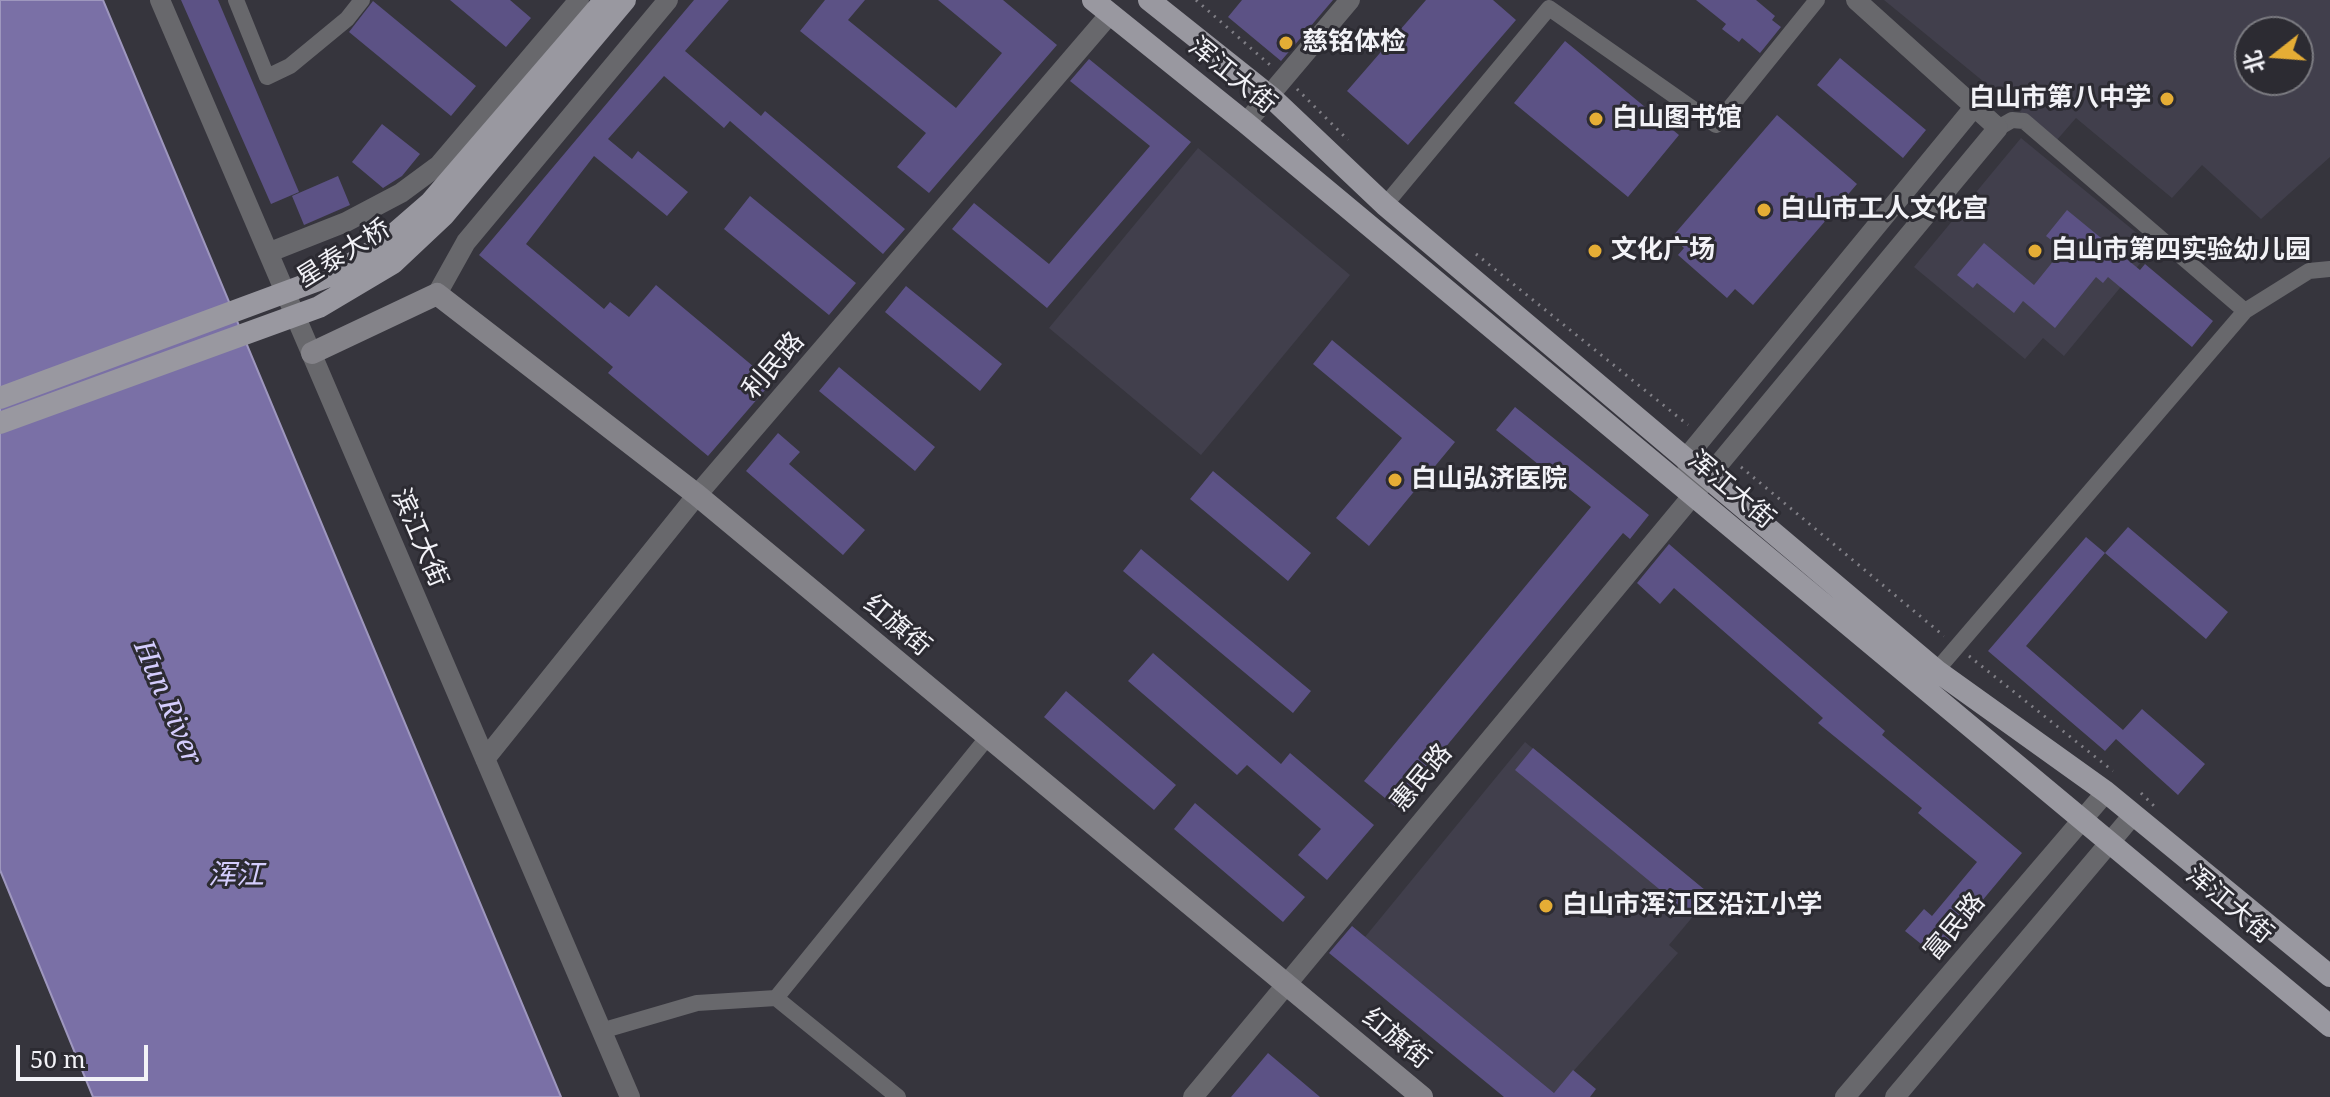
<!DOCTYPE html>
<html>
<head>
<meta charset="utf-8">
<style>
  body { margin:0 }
  #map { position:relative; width:2330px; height:1097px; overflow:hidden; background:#36353d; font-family:"Noto Serif","Noto Sans SC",serif }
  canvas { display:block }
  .north { position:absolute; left:2234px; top:16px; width:80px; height:80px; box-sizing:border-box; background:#2c2b32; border:2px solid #7b7b81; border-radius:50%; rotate:253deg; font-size:22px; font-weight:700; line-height:32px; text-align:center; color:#f2f2f7 }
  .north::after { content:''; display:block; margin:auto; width:28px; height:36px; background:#e5ad35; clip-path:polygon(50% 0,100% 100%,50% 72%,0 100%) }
  .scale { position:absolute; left:16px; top:1045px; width:132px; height:36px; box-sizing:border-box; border:4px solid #f2f2f7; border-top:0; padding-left:10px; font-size:24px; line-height:28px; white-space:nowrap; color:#f2f2f7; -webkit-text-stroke:6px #2c2b32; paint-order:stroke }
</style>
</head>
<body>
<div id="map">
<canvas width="2330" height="1097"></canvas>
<div class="north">北</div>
<div class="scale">50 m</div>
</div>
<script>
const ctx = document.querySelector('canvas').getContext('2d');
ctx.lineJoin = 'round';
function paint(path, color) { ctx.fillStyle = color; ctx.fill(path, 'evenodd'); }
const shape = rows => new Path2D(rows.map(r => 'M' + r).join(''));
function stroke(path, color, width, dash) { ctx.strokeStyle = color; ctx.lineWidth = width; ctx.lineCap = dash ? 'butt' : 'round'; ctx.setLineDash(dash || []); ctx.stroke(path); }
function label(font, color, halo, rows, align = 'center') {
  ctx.font = font + ' "Noto Serif","Noto Sans SC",serif'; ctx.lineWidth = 6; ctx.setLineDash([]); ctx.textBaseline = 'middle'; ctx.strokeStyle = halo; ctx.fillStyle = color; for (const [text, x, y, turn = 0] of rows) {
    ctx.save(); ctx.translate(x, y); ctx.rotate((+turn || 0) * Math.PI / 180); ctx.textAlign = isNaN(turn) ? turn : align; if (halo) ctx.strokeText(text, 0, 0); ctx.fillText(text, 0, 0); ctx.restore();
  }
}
const built = shape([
  [1884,0,2330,0,2330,157,2261,219,2202,165,2172,198,2076,118,2056,141],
  [2250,32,2298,32,2298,80,2250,80],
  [2021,138,2144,239,2138,247,2147,255,2064,356,2043,338,2025,359,1914,267],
  [1198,148,1350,275,1201,455,1049,328],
  [1525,742,1711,895,1669,945,1678,953,1554,1093,1365,937]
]);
const water = shape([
  [0,0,103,0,561,1097,93,1097,0,870,0,0]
]);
const building = shape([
  [181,0,218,0,299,192,271,204],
  [450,0,510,0,531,18,506,47],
  [694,0,729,0,685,51,761,116,765,111,905,229,883,254,730,121,724,128,664,76,608,139,632,159,638,151,688,192,667,216,594,156,526,244,604,309,610,302,629,317,656,285,772,382,708,456,608,373,613,367,479,255],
  [825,0,865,0,848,20,956,108,1002,53,938,0,1003,0,1057,45,929,193,897,167,926,133,800,31],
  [1242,0,1333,0,1281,61,1228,17],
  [1426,0,1493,0,1516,20,1408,145,1347,91],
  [1696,0,1756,0,1775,16,1772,20,1781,27,1760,53,1742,38,1739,42,1722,29,1726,24],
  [373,1,476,86,451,116,349,32],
  [1565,41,1679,135,1628,197,1514,103],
  [1840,58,1926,130,1903,158,1817,85],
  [1089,59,1191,142,1047,308,952,229,974,203,1049,264,1150,146,1070,81],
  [1777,115,1857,184,1753,305,1735,289,1727,298,1678,255,1684,248,1672,237],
  [382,124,420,154,402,176,383,188,352,162],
  [338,176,350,205,304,225,292,196],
  [750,196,856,283,829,315,724,229],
  [2067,210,2140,270,2145,264,2213,321,2192,347,2108,277,2103,283,2096,277,2055,328,2023,301,2014,313,1977,283,1973,288,1957,275,1984,243,2034,285,2063,249,2046,236],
  [906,286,1002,364,980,391,885,312],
  [1332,340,1455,442,1369,546,1336,518,1402,438,1313,364],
  [839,367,935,447,915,471,819,391],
  [1515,407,1649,515,1630,539,1623,533,1396,807,1364,781,1591,507,1496,430],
  [778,433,800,452,789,464,865,530,843,555,746,471],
  [1213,471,1311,553,1288,581,1190,499],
  [2128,527,2228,612,2206,639,2105,553],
  [2086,537,2105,553,2026,646,2123,730,2142,709,2205,764,2178,795,2116,739,2105,751,1988,651],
  [1669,544,1885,731,1882,735,2022,853,1936,956,1905,931,1924,909,1932,916,1977,862,1918,813,1922,808,1818,723,1823,718,1674,588,1660,604,1637,583],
  [1141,549,1311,691,1293,713,1123,571],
  [1153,653,1281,764,1290,753,1374,825,1327,880,1298,855,1321,829,1247,765,1237,775,1128,681],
  [1066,691,1176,785,1154,810,1044,717],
  [1533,748,1711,895,1693,917,1515,770],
  [1195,803,1305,897,1283,922,1174,829],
  [1352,926,1554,1093,1573,1070,1596,1089,1590,1097,1504,1097,1329,953],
  [1268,1053,1320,1097,1231,1097]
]);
const path = shape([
  [1196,0,1270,65],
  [1297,89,1348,140],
  [1476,254,1688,425],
  [1741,467,1944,636],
  [1969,656,2113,771],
  [2141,793,2154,806]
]);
const minor = shape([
  [236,0,267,77,290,66,347,19,362,0],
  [1998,128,2012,120,2024,121,2245,311],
  [1385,205,1549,8,1716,125,1817,0],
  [1930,678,2245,311,2309,271,2330,269],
  [776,998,898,1097],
  [601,1031,697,1003,776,998,987,738]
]);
const tertiary = shape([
  [160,0,630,1097],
  [1246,123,1350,0],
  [270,252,346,222,401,193,439,165,579,0],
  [437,294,466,242,668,0],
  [1689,474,1686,458,1975,106],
  [485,759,697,495,1110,14],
  [1193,1097,1998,128,1856,0],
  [1845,1097,2106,792],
  [1895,1097,2133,815]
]);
const secondary = shape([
  [312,353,437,294,697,495,1422,1097]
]);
const primary = shape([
  [1093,0,1246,123,2330,1026],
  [1149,0,1271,97,1385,205,1937,671,2106,792,2330,976]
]);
const primaryBridge = shape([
  [0,398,332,275,378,248,431,202,605,0],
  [0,423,319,307,393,263,444,215,625,0]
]);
const markers = [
  [1286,43,8,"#e5ad35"],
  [2167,99,8,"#e5ad35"],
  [1596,119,8,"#e5ad35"],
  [1764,210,8,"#e5ad35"],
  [1595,251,8,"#e5ad35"],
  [2035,251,8,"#e5ad35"],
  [1395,480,8,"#e5ad35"],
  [1546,906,8,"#e5ad35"]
];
const poiNames = [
  ["慈铭体检",1302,43],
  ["白山市第八中学",2151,99,"right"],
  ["白山图书馆",1612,119],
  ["白山市工人文化宫",1780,210],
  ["文化广场",1611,251],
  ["白山市第四实验幼儿园",2051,251],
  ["白山弘济医院",1411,480],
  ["白山市浑江区沿江小学",1562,906]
];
const streetNames = [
  ["浑江大街",1232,76,39],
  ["星泰大桥",344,254,-32],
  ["利民路",774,366,-49],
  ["浑江大街",1731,490,40],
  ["滨江大街",419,538,67],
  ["红旗街",897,626,40],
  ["惠民路",1422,778,-50],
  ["浑江大街",2229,905,40],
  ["富民路",1955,927,-50],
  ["红旗街",1396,1039,39]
];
const waterNames = [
  ["Hun River",167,703,67],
  ["浑江",236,876]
];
paint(built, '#413f4c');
paint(water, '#7a70a6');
stroke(water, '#9e97be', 2);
paint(building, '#5c5285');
stroke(path, '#807f86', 3, [2, 6]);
stroke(minor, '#68686c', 16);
stroke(tertiary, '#68686c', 20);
stroke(secondary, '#848389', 22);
stroke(primary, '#9998a0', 22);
stroke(primaryBridge, '#9998a0', 22);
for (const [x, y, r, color] of markers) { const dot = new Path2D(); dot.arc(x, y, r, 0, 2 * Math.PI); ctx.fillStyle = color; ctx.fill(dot); stroke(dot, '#2c2b32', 3); }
label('bold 26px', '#f2f2f7', '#2c2b32', poiNames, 'left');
label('26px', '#f2f2f7', '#2c2b32', streetNames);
label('italic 28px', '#d4cdfd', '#2c2b32', waterNames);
</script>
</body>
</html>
